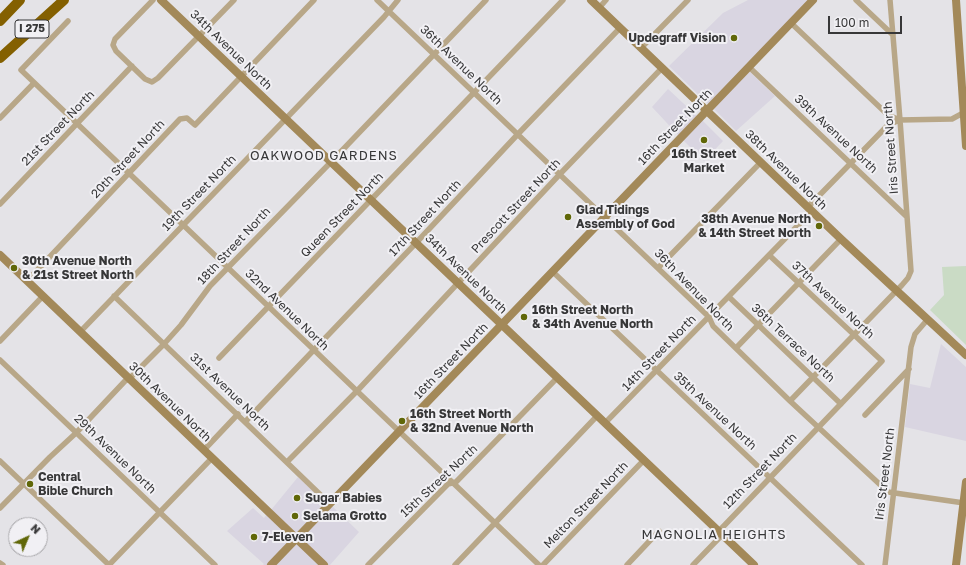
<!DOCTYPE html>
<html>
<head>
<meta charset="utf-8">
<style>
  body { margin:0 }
  #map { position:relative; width:966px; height:565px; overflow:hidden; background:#e4e3e7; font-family:"Golos Text",sans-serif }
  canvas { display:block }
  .north { position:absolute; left:8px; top:517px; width:40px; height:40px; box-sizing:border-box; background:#f1f0f4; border:1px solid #a7a6a9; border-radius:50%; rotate:44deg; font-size:11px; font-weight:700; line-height:16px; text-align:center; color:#373738 }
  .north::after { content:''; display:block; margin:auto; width:14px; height:18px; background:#606708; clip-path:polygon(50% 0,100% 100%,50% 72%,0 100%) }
  .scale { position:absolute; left:828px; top:16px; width:74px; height:18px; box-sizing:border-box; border:2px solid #373738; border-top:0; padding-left:5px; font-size:12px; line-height:14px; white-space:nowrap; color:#373738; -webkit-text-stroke:3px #f1f0f4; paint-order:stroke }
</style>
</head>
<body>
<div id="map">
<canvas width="966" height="565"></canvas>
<div class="north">N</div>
<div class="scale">100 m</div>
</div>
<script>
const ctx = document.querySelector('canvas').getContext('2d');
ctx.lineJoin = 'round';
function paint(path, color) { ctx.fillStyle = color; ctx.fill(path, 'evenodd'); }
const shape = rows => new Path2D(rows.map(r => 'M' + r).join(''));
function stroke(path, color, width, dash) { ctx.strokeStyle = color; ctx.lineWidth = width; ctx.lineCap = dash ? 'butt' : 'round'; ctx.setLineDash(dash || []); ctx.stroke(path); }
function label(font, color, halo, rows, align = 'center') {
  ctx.font = font + ' "Golos Text",sans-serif'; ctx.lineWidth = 4; ctx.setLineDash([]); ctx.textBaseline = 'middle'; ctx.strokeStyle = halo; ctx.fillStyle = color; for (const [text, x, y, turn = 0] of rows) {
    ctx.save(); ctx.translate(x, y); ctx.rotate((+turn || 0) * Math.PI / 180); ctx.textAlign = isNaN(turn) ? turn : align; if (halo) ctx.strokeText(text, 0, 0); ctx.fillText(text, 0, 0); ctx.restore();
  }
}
const built = shape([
  [748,0,810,0,709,105,669,66,723,13],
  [749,71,775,96,736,131,713,108],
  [668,89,698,117,679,136,652,107],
  [702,120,723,141,704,161,683,140],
  [941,344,966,367,966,441,905,427,910,384,930,388],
  [298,477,326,504,297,535,271,510],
  [332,506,359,532,330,565,328,565,300,538],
  [253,508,264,518,267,514,293,539,268,565,263,565,264,564,227,531],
  [296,542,320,565,275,565]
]);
const green = shape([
  [966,266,966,345,930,310,944,295,942,267]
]);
const street = shape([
  [153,0,115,39,113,45,116,51,145,79,152,82,158,78,234,0],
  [377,0,709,317,713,326,790,401,888,492,964,503],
  [856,0,893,35],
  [599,8,606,0],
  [68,21,21,70,539,565],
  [791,23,888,115,900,120],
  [641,48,688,0],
  [749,67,907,217],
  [0,118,34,83],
  [0,204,132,66],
  [808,207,888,125,900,120,952,119,965,112],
  [658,268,760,163],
  [553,272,862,565],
  [27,281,180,119,187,118,195,125,314,0],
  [114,296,330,504],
  [729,297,841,404],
  [80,332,384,17,398,0],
  [0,341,43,296],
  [736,348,841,239],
  [219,358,563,0],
  [0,360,215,565],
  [790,401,902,285,908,278,911,271,900,120,890,0],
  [865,415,909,369],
  [245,422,416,243,518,134,620,28],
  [605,423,812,211],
  [204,450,238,414],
  [0,461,109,565,212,458],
  [287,462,357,391,560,174,662,68],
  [0,508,50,457,76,433,125,381,129,379,164,344,181,325,210,286,331,162,486,0],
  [719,531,882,361,769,255],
  [0,563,3,565],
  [368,565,448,484,456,482,557,378],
  [455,565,597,416],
  [543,565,644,460],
  [627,565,659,531],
  [693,565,722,535],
  [885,565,911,347,915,334,928,319]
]);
const secondary = shape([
  [161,0,754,565],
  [591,0,841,239,966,355],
  [956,0,966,146],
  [0,255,324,565],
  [271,565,813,0],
  [956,565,966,482]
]);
const highway = shape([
  [0,21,20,0],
  [0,58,64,0]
]);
const markers = [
  [734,38,4,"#606708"],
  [704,140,4,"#606708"],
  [568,217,4,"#606708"],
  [819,226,4,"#606708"],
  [14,268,4,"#606708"],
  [524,317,4,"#606708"],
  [402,421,4,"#606708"],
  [30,484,4,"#606708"],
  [297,498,4,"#606708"],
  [295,516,4,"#606708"],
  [254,537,4,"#606708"]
];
const shields = [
  [32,29,34]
];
const shieldNames = [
  ["I 275",32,29]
];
const poiNames = [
  ["Updegraff Vision",726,38,"right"],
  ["16th Street",704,154,"center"],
  ["Market",704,168,"center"],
  ["Glad Tidings",576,210],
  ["Assembly of God",576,224],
  ["38th Avenue North",811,219,"right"],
  ["& 14th Street North",811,233,"right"],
  ["30th Avenue North",22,261],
  ["& 21st Street North",22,275],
  ["16th Street North",532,310],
  ["& 34th Avenue North",532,324],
  ["16th Street North",410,414],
  ["& 32nd Avenue North",410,428],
  ["Central",38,477],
  ["Bible Church",38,491],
  ["Sugar Babies",305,498],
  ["Selama Grotto",303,516],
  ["7-Eleven",262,537]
];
const streetNames = [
  ["34th Avenue North",231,50,44],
  ["36th Avenue North",461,65,44],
  ["16th Street North",675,127,-46],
  ["21st Street North",58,128,-46],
  ["39th Avenue North",836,134,43],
  ["Iris Street North",891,148,-94],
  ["20th Street North",128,159,-47],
  ["38th Avenue North",786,170,44],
  ["19th Street North",199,193,-46],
  ["Prescott Street North",516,206,-47],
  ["Queen Street North",342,215,-46],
  ["17th Street North",425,218,-47],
  ["18th Street North",234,246,-47],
  ["34th Avenue North",466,274,44],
  ["36th Avenue North",694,290,46],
  ["37th Avenue North",833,300,43],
  ["32nd Avenue North",287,310,44],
  ["36th Terrace North",793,343,43],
  ["14th Street North",659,353,-46],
  ["16th Street North",451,361,-46],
  ["31st Avenue North",230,392,44],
  ["30th Avenue North",170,402,44],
  ["35th Avenue North",715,411,43],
  ["29th Avenue North",115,454,44],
  ["12th Street North",760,471,-46],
  ["Iris Street North",885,474,-83],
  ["15th Street North",439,481,-43],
  ["Melton Street North",586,505,-46]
];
const neighbourhoodNames = [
  ["OAKWOOD GARDENS",324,156],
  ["MAGNOLIA HEIGHTS",714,535]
];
paint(built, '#d9d5e1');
paint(green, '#cadbc5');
stroke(street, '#b8a788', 5.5);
stroke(secondary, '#a38959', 8);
stroke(highway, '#846001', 10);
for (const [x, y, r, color] of markers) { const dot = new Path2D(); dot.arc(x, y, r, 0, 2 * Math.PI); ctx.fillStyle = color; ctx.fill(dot); stroke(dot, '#f1f0f4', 1.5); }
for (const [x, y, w] of shields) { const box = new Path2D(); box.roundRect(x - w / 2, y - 9, w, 18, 3); ctx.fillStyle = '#f1f0f4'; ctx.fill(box); stroke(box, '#373738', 1); }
label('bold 11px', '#373738', null, shieldNames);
label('bold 12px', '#373738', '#f1f0f4', poiNames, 'left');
label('12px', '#373738', '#f1f0f4', streetNames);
ctx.letterSpacing = '1px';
label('13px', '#373738', '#f1f0f4', neighbourhoodNames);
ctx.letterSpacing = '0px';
</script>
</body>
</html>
